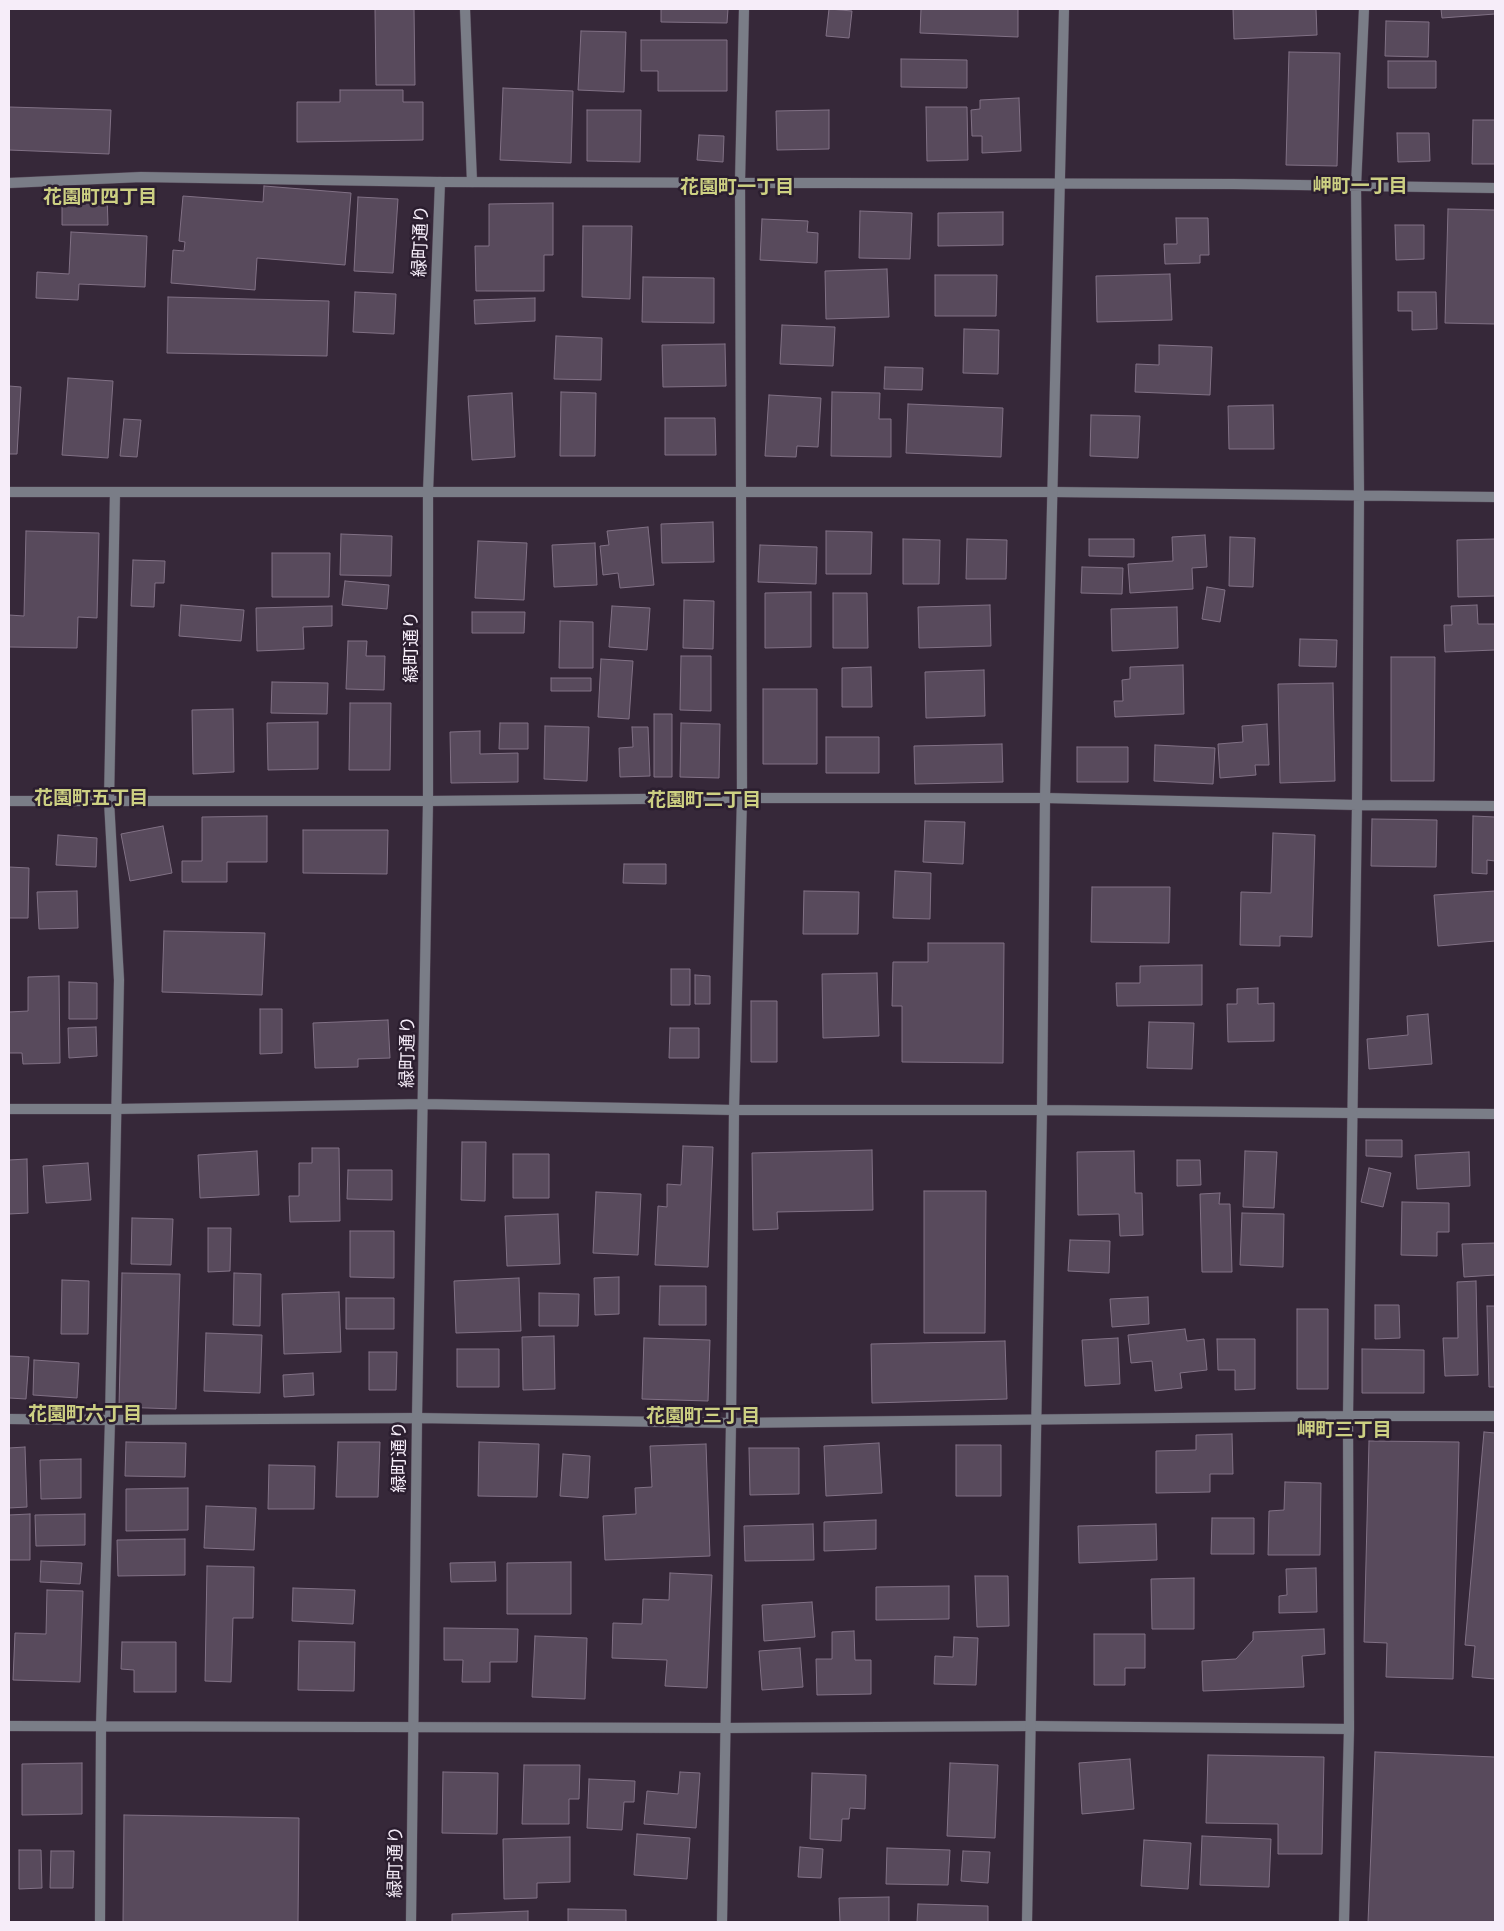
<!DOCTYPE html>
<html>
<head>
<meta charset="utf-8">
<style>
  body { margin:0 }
  #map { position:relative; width:1504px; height:1931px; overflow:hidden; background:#362839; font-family:Montserrat,sans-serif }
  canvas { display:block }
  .frame { position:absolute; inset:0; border:10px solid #f6edf9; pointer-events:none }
</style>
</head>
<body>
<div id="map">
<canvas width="1504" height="1931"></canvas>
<div class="frame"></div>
</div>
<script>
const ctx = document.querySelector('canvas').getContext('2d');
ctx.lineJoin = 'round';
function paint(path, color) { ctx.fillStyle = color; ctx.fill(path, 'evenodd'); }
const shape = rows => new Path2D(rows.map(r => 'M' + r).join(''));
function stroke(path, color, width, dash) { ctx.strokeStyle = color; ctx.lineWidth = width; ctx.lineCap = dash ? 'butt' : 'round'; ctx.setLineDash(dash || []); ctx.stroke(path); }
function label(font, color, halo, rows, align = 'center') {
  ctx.font = font + ' Montserrat,"Noto Sans JP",sans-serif'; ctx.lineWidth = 5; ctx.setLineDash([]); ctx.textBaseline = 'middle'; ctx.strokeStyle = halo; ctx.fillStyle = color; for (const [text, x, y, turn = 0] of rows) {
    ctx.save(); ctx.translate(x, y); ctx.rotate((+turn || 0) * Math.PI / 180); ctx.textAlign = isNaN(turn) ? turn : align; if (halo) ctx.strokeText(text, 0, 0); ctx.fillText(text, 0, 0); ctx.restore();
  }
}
const building = shape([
  [375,9,414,9,415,85,376,85,375,9],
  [661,9,728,9,727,23,661,22,661,9],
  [829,9,852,11,849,38,826,36,829,9],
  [921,9,1018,9,1018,37,920,33,921,9],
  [1233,9,1316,9,1317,35,1234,39,1233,9],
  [1441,9,1495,9,1495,14,1442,18,1441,9],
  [1386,21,1429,22,1428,57,1385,56,1386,21],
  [581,31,626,32,624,92,578,90,581,31],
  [641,40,727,40,727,91,658,91,658,71,641,71,641,40],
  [1289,52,1340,53,1337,166,1286,165,1289,52],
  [901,59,967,60,967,88,901,87,901,59],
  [1388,61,1436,61,1436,88,1388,88,1388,61],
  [503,88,573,91,571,163,500,160,503,88],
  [340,90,403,90,403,102,423,102,423,140,297,142,297,102,340,102,340,90],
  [1019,98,1021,151,982,153,982,136,972,136,971,110,980,109,980,100,1019,98],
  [9,107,111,110,109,154,9,150,9,107],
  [926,107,967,107,968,160,927,161,926,107],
  [587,110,641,110,640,162,587,161,587,110],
  [829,110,829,149,777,150,776,111,829,110],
  [1473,120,1495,120,1495,164,1472,164,1473,120],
  [1397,133,1429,133,1430,161,1398,162,1397,133],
  [699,135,724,136,723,162,697,160,699,135],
  [264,186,351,193,345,265,257,258,255,290,171,283,173,250,184,251,185,242,179,241,183,196,263,202,264,186],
  [62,194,107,194,108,225,62,225,62,194],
  [358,197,398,199,393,273,354,271,358,197],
  [553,203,553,255,544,255,544,291,476,291,475,246,489,246,489,204,553,203],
  [1448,209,1495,210,1495,324,1445,323,1448,209],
  [860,211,912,213,910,259,859,258,860,211],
  [1003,212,1003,245,938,246,938,213,1003,212],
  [1176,218,1208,218,1209,255,1200,255,1200,263,1165,264,1164,244,1177,244,1176,218],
  [762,219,808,221,807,232,818,233,817,263,760,260,762,219],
  [1395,225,1424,225,1424,259,1396,260,1395,225],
  [583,226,632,226,630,299,582,297,583,226],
  [71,232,147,236,145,287,79,284,78,300,36,298,37,272,69,274,71,232],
  [887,269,889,317,826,319,825,271,887,269],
  [1170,274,1172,320,1097,322,1096,276,1170,274],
  [935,275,997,275,996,316,935,316,935,275],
  [643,277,714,278,714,323,642,322,643,277],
  [355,292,396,294,394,334,353,332,355,292],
  [1398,292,1436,292,1437,329,1412,330,1412,311,1398,311,1398,292],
  [168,297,329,301,327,356,167,353,168,297],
  [535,298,535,321,475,324,474,300,535,298],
  [782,325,835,327,833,366,780,364,782,325],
  [964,329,999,330,998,374,963,373,964,329],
  [556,336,602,338,601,380,554,379,556,336],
  [725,344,726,386,663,387,662,345,725,344],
  [1159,345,1212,347,1210,395,1135,392,1136,364,1159,365,1159,345],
  [885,367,923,368,922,390,884,389,885,367],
  [68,378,113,381,108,458,62,455,68,378],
  [9,386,21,387,17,454,9,454,9,386],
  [561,392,596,393,595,456,560,456,561,392],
  [832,392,880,393,879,419,891,419,891,457,831,456,832,392],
  [512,393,515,457,472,460,468,396,512,393],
  [769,395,821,398,818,447,797,446,796,457,765,456,769,395],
  [908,404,1003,408,1001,457,906,453,908,404],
  [1273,405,1274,449,1229,449,1228,406,1273,405],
  [1091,415,1140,416,1138,458,1090,456,1091,415],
  [665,418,715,418,716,455,665,455,665,418],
  [124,419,141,420,137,457,120,456,124,419],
  [713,522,714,562,662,563,661,524,713,522],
  [648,527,654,585,620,588,618,573,603,575,600,546,609,545,607,531,648,527],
  [26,531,99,533,97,618,78,617,77,648,9,647,9,615,24,616,26,531],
  [826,531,872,532,871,574,826,574,826,531],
  [341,534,392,536,391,576,340,575,341,534],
  [1205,535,1207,567,1192,568,1193,589,1130,593,1128,564,1173,561,1172,537,1205,535],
  [1230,537,1255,538,1253,587,1229,586,1230,537],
  [903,539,940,540,939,584,903,584,903,539],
  [967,539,1007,540,1006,579,966,579,967,539],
  [1089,539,1134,539,1134,557,1089,556,1089,539],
  [1495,539,1495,596,1458,597,1457,540,1495,539],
  [478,541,527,543,524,600,475,598,478,541],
  [595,543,597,585,554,587,552,545,595,543],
  [760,545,817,547,816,584,758,582,760,545],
  [272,553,330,553,329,597,272,597,272,553],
  [133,560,165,561,164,583,155,583,154,607,131,606,133,560],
  [1082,567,1123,568,1122,594,1081,593,1082,567],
  [345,581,389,585,387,609,342,605,345,581],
  [1207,587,1225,590,1220,622,1202,619,1207,587],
  [811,592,811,647,765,648,765,593,811,592],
  [833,593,867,593,868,648,833,648,833,593],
  [684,600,714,601,713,649,683,648,684,600],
  [181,605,244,610,241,641,179,636,181,605],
  [990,605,991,646,919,648,918,607,990,605],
  [1477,605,1478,624,1495,624,1495,650,1445,652,1444,625,1452,625,1451,606,1477,605],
  [332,606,332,626,303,627,304,649,257,651,256,608,332,606],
  [612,606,650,608,647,650,609,647,612,606],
  [1177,607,1178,648,1112,651,1111,609,1177,607],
  [472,612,525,612,524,633,472,633,472,612],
  [560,621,593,622,593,668,559,668,560,621],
  [1300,639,1337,640,1336,667,1299,666,1300,639],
  [348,641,367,641,366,656,385,656,384,690,346,689,348,641],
  [681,656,711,656,711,711,680,710,681,656],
  [1391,657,1435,657,1434,781,1391,781,1391,657],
  [601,659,633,661,629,719,598,717,601,659],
  [1183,665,1184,714,1115,717,1114,701,1123,701,1122,680,1130,679,1130,667,1183,665],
  [871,667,872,707,842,707,842,668,871,667],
  [984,670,985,716,926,718,925,672,984,670],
  [551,678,591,678,591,691,551,691,551,678],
  [272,682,328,683,327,714,271,713,272,682],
  [1333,683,1335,781,1280,783,1278,684,1333,683],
  [763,689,817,689,817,764,763,764,763,689],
  [350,703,391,703,390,770,349,770,350,703],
  [233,709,234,772,193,774,192,710,233,709],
  [654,714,672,714,672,777,654,777,654,714],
  [318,722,318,769,268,770,267,723,318,722],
  [500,723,528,723,528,749,499,749,500,723],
  [681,723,720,724,719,778,680,777,681,723],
  [1267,724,1269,765,1255,765,1256,775,1220,778,1218,744,1243,742,1242,726,1267,724],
  [545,726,589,727,587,781,544,779,545,726],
  [632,727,648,727,650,776,620,777,619,748,633,747,632,727],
  [480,731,480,754,518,753,518,782,451,783,450,732,480,731],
  [826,737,879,737,879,773,826,773,826,737],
  [1002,744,1003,782,915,784,914,746,1002,744],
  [1155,745,1215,748,1213,784,1154,781,1155,745],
  [1077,747,1128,747,1128,782,1077,782,1077,747],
  [267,816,267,862,227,862,227,882,182,882,182,861,202,861,202,817,267,816],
  [1473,816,1495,817,1495,861,1487,860,1487,874,1472,873,1473,816],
  [1372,819,1437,820,1436,867,1371,866,1372,819],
  [925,821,965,822,963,864,923,862,925,821],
  [163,826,172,873,130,881,121,834,163,826],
  [303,830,388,830,387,874,303,873,303,830],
  [1273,833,1315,835,1312,937,1280,936,1280,946,1240,945,1241,892,1271,893,1273,833],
  [58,835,97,838,96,867,56,865,58,835],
  [624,864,666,864,666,884,623,883,624,864],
  [9,867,29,868,28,918,9,918,9,867],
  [895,871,931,873,930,919,893,918,895,871],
  [1092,887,1170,887,1169,943,1091,942,1092,887],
  [77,891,78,928,39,929,37,892,77,891],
  [804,891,859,892,858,934,803,934,804,891],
  [1495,891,1495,941,1438,946,1434,895,1495,891],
  [164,931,265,933,262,995,162,992,164,931],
  [928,943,1004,943,1003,1063,902,1062,902,1006,892,1006,893,962,928,962,928,943],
  [1202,965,1202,1005,1117,1006,1116,983,1140,983,1140,966,1202,965],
  [671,969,690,969,690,1005,671,1005,671,969],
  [877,973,879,1036,823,1038,822,974,877,973],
  [695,975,710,976,710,1004,695,1004,695,975],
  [59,976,60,1063,23,1064,22,1053,9,1053,9,1012,28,1011,28,977,59,976],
  [69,982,97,983,97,1019,69,1019,69,982],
  [1258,988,1258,1004,1274,1003,1274,1041,1228,1042,1227,1004,1237,1004,1237,989,1258,988],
  [751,1001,777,1001,777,1062,751,1062,751,1001],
  [260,1009,282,1009,282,1053,260,1054,260,1009],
  [1428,1014,1432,1064,1369,1069,1367,1039,1408,1035,1407,1016,1428,1014],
  [388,1020,390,1058,358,1059,358,1067,315,1068,313,1023,388,1020],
  [1149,1022,1194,1023,1192,1069,1147,1068,1149,1022],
  [96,1027,97,1056,69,1058,68,1028,96,1027],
  [670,1028,699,1028,699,1058,669,1058,670,1028],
  [1366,1140,1402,1140,1402,1157,1366,1156,1366,1140],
  [462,1142,486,1142,485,1201,461,1200,462,1142],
  [683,1146,713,1147,708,1267,655,1265,658,1206,667,1207,667,1184,681,1185,683,1146],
  [312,1148,339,1148,340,1221,290,1222,289,1196,299,1196,299,1163,312,1163,312,1148],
  [872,1150,873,1210,777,1212,778,1229,753,1230,752,1153,872,1150],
  [257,1151,259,1195,200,1198,198,1155,257,1151],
  [1134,1151,1135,1193,1142,1193,1143,1235,1120,1236,1119,1214,1078,1215,1077,1152,1134,1151],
  [1245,1151,1277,1152,1274,1208,1243,1207,1245,1151],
  [1469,1152,1470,1186,1417,1189,1415,1155,1469,1152],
  [513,1154,549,1154,549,1198,513,1198,513,1154],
  [27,1159,28,1213,9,1214,9,1160,27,1159],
  [1177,1160,1200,1160,1201,1185,1177,1186,1177,1160],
  [88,1163,91,1200,46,1203,43,1166,88,1163],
  [1369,1168,1391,1173,1383,1207,1361,1202,1369,1168],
  [348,1170,392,1170,392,1200,347,1199,348,1170],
  [924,1191,986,1191,985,1333,924,1333,924,1191],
  [596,1192,641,1194,638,1255,593,1253,596,1192],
  [1220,1193,1219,1204,1230,1204,1232,1272,1202,1272,1200,1194,1220,1193],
  [1402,1202,1449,1203,1449,1232,1437,1232,1437,1256,1401,1255,1402,1202],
  [1242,1213,1284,1214,1283,1267,1240,1265,1242,1213],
  [558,1214,560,1264,507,1266,505,1216,558,1214],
  [132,1218,173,1219,171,1265,131,1264,132,1218],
  [208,1228,231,1228,230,1271,208,1272,208,1228],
  [350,1231,394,1231,394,1278,350,1277,350,1231],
  [1070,1240,1110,1241,1109,1273,1068,1271,1070,1240],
  [1495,1243,1495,1275,1464,1277,1462,1244,1495,1243],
  [122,1273,180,1274,176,1409,119,1407,122,1273],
  [234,1273,261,1274,260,1326,233,1325,234,1273],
  [619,1277,619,1314,595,1315,594,1278,619,1277],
  [519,1278,521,1331,456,1333,454,1281,519,1278],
  [62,1280,89,1281,88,1334,61,1334,62,1280],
  [1476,1281,1478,1375,1445,1376,1443,1338,1458,1338,1457,1282,1476,1281],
  [660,1286,706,1286,706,1325,659,1325,660,1286],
  [339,1292,341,1352,284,1354,282,1294,339,1292],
  [539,1293,579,1294,578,1326,539,1326,539,1293],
  [1148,1297,1149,1324,1112,1327,1110,1299,1148,1297],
  [346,1298,394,1298,394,1329,346,1329,346,1298],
  [1375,1305,1399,1305,1400,1338,1375,1339,1375,1305],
  [1487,1306,1495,1306,1495,1387,1489,1387,1487,1306],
  [1297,1309,1328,1309,1328,1389,1297,1389,1297,1309],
  [1185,1329,1187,1341,1204,1339,1207,1370,1180,1373,1182,1388,1155,1391,1152,1361,1131,1363,1128,1335,1185,1329],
  [206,1333,262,1335,260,1393,204,1391,206,1333],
  [554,1336,555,1389,523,1390,522,1337,554,1336],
  [644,1338,710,1340,708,1401,642,1399,644,1338],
  [1118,1338,1120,1384,1085,1386,1082,1340,1118,1338],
  [1217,1339,1255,1339,1255,1389,1235,1390,1235,1370,1218,1370,1217,1339],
  [1005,1341,1007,1399,872,1403,871,1344,1005,1341],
  [457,1349,499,1349,499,1387,457,1387,457,1349],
  [1362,1349,1424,1350,1424,1393,1362,1393,1362,1349],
  [369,1352,397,1352,396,1390,369,1390,369,1352],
  [9,1356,29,1357,26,1399,9,1398,9,1356],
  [34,1360,79,1363,77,1398,33,1395,34,1360],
  [313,1373,314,1395,284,1397,283,1375,313,1373],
  [1484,1432,1495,1433,1495,1679,1472,1677,1475,1646,1465,1645,1484,1432],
  [1232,1434,1233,1474,1210,1474,1210,1492,1156,1493,1156,1451,1196,1450,1196,1435,1232,1434],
  [1369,1441,1459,1442,1453,1679,1386,1677,1387,1643,1364,1642,1369,1441],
  [126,1442,186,1443,185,1477,125,1476,126,1442],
  [338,1442,380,1442,378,1497,336,1497,338,1442],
  [479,1442,539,1444,537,1497,478,1496,479,1442],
  [879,1443,882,1493,826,1496,824,1446,879,1443],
  [706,1444,710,1556,605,1560,603,1516,636,1514,635,1488,652,1487,650,1446,706,1444],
  [956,1445,1001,1445,1001,1496,956,1496,956,1445],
  [25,1447,27,1507,9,1508,9,1448,25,1447],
  [749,1448,799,1448,799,1494,750,1495,749,1448],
  [563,1454,590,1456,588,1498,560,1496,563,1454],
  [81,1459,81,1498,41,1499,40,1460,81,1459],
  [269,1465,315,1466,314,1509,268,1509,269,1465],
  [1285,1482,1321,1483,1320,1555,1268,1555,1269,1511,1284,1510,1285,1482],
  [188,1488,188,1530,126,1531,126,1489,188,1488],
  [206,1506,256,1508,254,1550,204,1548,206,1506],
  [30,1514,30,1560,9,1560,9,1515,30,1514],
  [85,1514,85,1545,36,1546,35,1515,85,1514],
  [1212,1518,1254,1518,1254,1554,1211,1554,1212,1518],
  [876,1520,876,1549,824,1551,824,1522,876,1520],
  [813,1524,814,1560,745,1561,744,1526,813,1524],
  [1156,1524,1157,1560,1079,1563,1078,1526,1156,1524],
  [185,1539,185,1575,118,1576,117,1540,185,1539],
  [41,1561,82,1563,80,1584,40,1582,41,1561],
  [495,1562,496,1581,451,1582,450,1563,495,1562],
  [571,1562,571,1614,507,1614,507,1563,571,1562],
  [207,1566,254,1567,253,1618,233,1618,231,1682,205,1681,207,1566],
  [1316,1568,1317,1612,1279,1613,1279,1596,1287,1595,1286,1569,1316,1568],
  [670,1573,712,1575,707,1688,665,1686,667,1660,612,1658,613,1623,642,1624,643,1599,669,1600,670,1573],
  [975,1576,1008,1576,1009,1626,977,1627,975,1576],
  [1194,1578,1194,1629,1152,1629,1151,1579,1194,1578],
  [949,1586,949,1619,876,1620,876,1587,949,1586],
  [293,1588,355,1590,353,1624,292,1621,293,1588],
  [47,1590,83,1591,80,1682,13,1680,15,1633,46,1634,47,1590],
  [812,1602,815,1637,764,1641,762,1605,812,1602],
  [444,1628,518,1629,517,1662,490,1662,490,1682,462,1682,463,1660,444,1660,444,1628],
  [1324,1629,1325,1654,1302,1656,1304,1687,1203,1691,1202,1661,1236,1659,1253,1640,1253,1632,1324,1629],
  [854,1631,855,1660,871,1660,871,1694,817,1695,816,1659,832,1659,832,1632,854,1631],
  [1094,1634,1145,1634,1145,1668,1125,1668,1125,1685,1094,1685,1094,1634],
  [535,1636,587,1638,585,1699,532,1697,535,1636],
  [954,1637,978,1638,976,1685,934,1684,935,1656,953,1657,954,1637],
  [299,1641,355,1642,354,1691,298,1690,299,1641],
  [122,1642,176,1642,176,1692,134,1692,134,1670,121,1669,122,1642],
  [800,1648,803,1687,762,1690,759,1651,800,1648],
  [1375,1752,1495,1757,1495,1922,1368,1922,1375,1752],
  [1208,1755,1324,1757,1322,1854,1278,1854,1278,1824,1206,1823,1208,1755],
  [1130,1759,1134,1809,1082,1814,1079,1763,1130,1759],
  [82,1763,82,1814,22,1815,22,1764,82,1763],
  [950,1763,998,1765,995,1838,947,1836,950,1763],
  [524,1765,580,1765,579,1799,569,1799,569,1824,522,1824,524,1765],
  [443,1772,498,1773,497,1834,442,1833,443,1772],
  [680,1772,700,1773,696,1828,644,1824,647,1791,678,1794,680,1772],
  [812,1773,866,1775,865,1809,850,1808,849,1819,842,1819,841,1841,810,1839,812,1773],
  [589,1779,635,1781,634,1802,624,1802,622,1830,587,1828,589,1779],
  [124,1815,299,1818,298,1922,123,1922,124,1815],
  [637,1834,690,1838,687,1879,634,1875,637,1834],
  [1202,1836,1271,1839,1269,1887,1200,1885,1202,1836],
  [570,1837,570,1882,537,1883,537,1898,504,1899,503,1839,570,1837],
  [1144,1840,1191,1843,1188,1889,1141,1886,1144,1840],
  [800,1847,823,1849,821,1878,798,1877,800,1847],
  [887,1848,950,1850,948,1885,886,1884,887,1848],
  [19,1850,41,1850,42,1888,19,1889,19,1850],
  [51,1851,74,1851,73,1888,50,1888,51,1851],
  [963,1851,990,1852,988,1883,961,1881,963,1851],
  [889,1897,889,1922,840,1922,839,1898,889,1897],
  [918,1904,988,1906,988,1922,917,1922,918,1904],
  [568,1909,626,1910,626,1922,568,1922,568,1909],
  [528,1911,528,1922,452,1922,452,1914,528,1911]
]);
const service = shape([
  [465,9,472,182],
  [1352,1113,1495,1114]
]);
const minor = shape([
  [9,183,141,177,440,182,1233,184,1495,188],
  [9,492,1054,492,1495,497],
  [9,801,428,801,742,798,1045,798,1357,805,1495,806],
  [9,1419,110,1420,417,1418,731,1423,1348,1416,1495,1416],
  [9,1726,725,1728,1031,1726,1349,1729],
  [100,1922,101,1726,110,1420,119,980,109,801,115,492],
  [722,1922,731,1423,734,1110,742,798,740,182,744,9],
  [1344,1922,1349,1729,1348,1416,1357,805,1359,494,1356,186,1364,9]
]);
const tertiary = shape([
  [9,1109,116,1109,424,1104,734,1110,1042,1110,1352,1113],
  [411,1922,417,1418,428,801,428,492,440,182],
  [1027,1922,1042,1110,1045,798,1064,9]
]);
const streetNames = [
  ["緑町通り",421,241,-88],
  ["緑町通り",412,647,-90],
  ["緑町通り",408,1052,-89],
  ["緑町通り",400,1457,-90],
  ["緑町通り",396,1862,-89]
];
const neighbourhoodNames = [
  ["岬町一丁目",1360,186],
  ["花園町一丁目",737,187],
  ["花園町四丁目",100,197],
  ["花園町五丁目",91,798],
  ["花園町二丁目",704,800],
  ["花園町六丁目",85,1414],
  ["花園町三丁目",703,1416],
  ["岬町三丁目",1344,1430]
];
paint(building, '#584a5c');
stroke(building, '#817185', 1);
stroke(service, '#514454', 11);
stroke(minor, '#514454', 11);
stroke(tertiary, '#514454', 11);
stroke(service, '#7a7d87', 10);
stroke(minor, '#7a7d87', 10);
stroke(tertiary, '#7a7d87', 10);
label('18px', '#f6edf9', '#2b1e2f', streetNames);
label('bold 19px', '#cdd082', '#2b1e2f', neighbourhoodNames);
</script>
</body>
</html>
